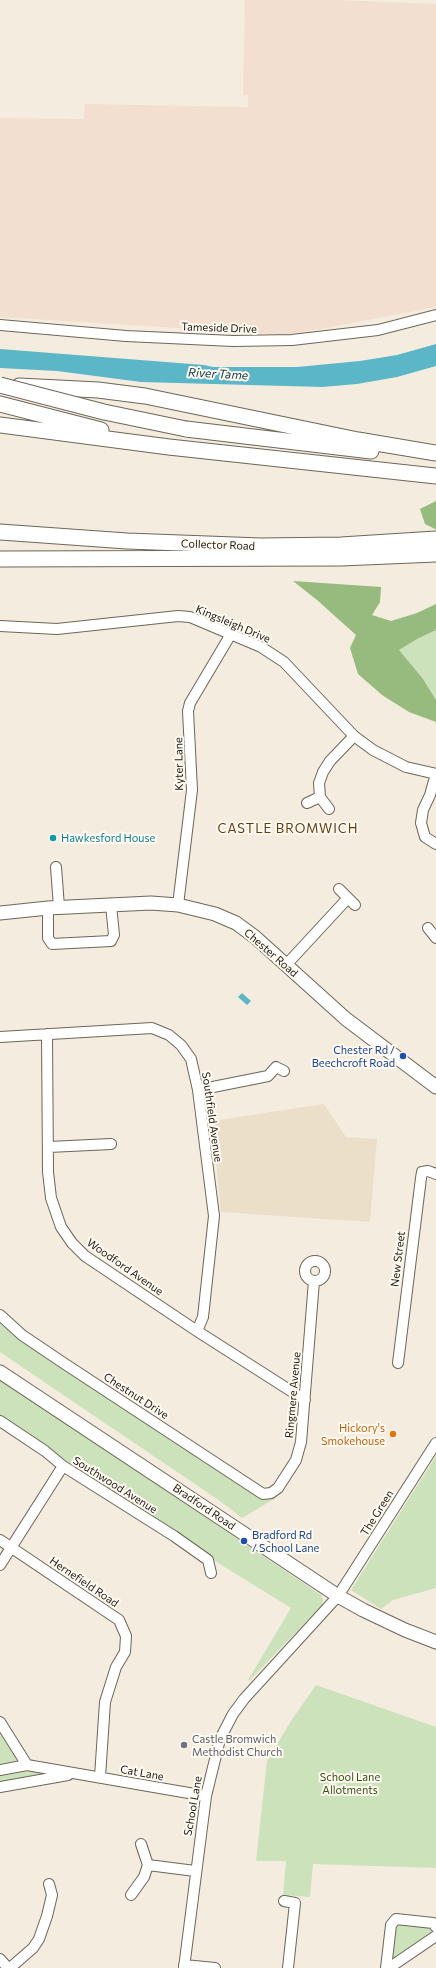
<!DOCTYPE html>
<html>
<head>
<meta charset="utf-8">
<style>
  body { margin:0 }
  canvas { display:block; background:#f4ecde }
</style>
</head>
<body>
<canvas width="436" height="1968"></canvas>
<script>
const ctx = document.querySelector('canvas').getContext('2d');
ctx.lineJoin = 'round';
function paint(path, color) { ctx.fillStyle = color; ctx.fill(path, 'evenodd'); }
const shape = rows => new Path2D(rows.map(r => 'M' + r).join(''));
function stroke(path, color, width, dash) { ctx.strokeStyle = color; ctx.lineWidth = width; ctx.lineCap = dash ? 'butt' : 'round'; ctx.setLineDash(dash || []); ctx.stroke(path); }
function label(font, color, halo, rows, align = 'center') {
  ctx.font = font + ' Commissioner,sans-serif'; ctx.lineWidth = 4; ctx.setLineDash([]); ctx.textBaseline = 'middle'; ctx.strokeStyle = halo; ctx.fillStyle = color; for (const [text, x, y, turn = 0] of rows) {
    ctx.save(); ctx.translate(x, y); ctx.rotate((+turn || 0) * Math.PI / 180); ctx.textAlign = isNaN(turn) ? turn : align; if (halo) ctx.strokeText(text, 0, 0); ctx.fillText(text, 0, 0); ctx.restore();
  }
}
const built = shape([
  [324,1104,346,1137,377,1139,370,1222,221,1212,212,1121]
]);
const industrial = shape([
  [245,0,337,0,436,4,436,307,289,335,0,317,0,118,84,119,85,104,248,107,248,95,243,95]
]);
const green = shape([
  [436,630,436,700,423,679,398,650,417,639],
  [0,1319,273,1497,274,1499,242,1518,220,1501,0,1352],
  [0,1379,321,1595,323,1600,322,1605,250,1680,248,1680,291,1608,220,1564,0,1416],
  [436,1456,436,1588,393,1600,381,1609,351,1590],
  [316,1685,436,1727,436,1868,313,1864,310,1897,283,1895,286,1861,256,1861,267,1761,291,1721],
  [0,1730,19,1760,0,1764],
  [36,1770,52,1775,0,1783,0,1776],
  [399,1922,428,1925,434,1932,391,1961,395,1927]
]);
const forest = shape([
  [436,501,436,529,435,529,425,524,420,509],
  [293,581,381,587,380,602,372,615,391,621,417,613,436,604,436,630,417,639,399,650,423,679,436,700,436,722,409,712,382,695,358,674,350,648,356,635,317,600]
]);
const water = shape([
  [436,344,436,366,397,377,357,384,322,387,141,382,57,371,0,368,0,349,204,365,213,367,297,367,360,361,397,355],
  [242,993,251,1001,247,1005,238,997]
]);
const minor = shape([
  [0,325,126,336,233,341,292,340,378,330,436,315],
  [0,626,57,629,178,616,190,617,261,647,284,662,354,736,373,750,406,767,436,774],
  [436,774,430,795,423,810,421,823,425,837,436,844],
  [307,803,320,797],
  [329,809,320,797,319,783,323,772,330,761,354,736],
  [56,867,59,907],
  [339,889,355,905],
  [178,905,192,790,188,711,190,703,231,634],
  [48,908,48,938,52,944,111,941,114,935,111,905],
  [428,928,436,938],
  [286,965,348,898],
  [47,1034,48,1172,51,1198,61,1227,72,1243,85,1256,197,1331,305,1400],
  [0,1037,152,1028,169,1035,181,1045,191,1059,198,1090,214,1216,203,1317,197,1331],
  [198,1090,268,1076,276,1067,284,1071],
  [49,1147,111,1144],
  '305 1271a10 10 0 1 1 20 0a10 10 0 1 1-20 0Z',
  [0,1315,22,1335,62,1362,263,1494,271,1493,278,1488,296,1460,301,1442,314,1281],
  [398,1363,421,1178,422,1172,428,1171,436,1174],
  [0,1421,45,1451,63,1466,174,1536,208,1560,211,1573],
  [0,1540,119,1620,126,1636,125,1652,116,1667,105,1702,100,1777],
  [0,1565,63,1466],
  [0,1722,27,1765],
  [0,1770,27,1765,206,1796],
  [0,1787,68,1775],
  [141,1844,148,1865,195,1871],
  [131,1895,144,1877,148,1865],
  [284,1901,295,1903,288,1968],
  [0,1959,8,1968],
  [184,1965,215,1968],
  [10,1968,33,1948,39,1939,47,1916,52,1895,49,1884],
  [184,1968,206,1796,220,1739,233,1714,244,1699,338,1596,436,1443],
  [386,1968,391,1925,396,1919,433,1923,436,1927],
  [389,1968,436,1936]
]);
const major = shape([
  [0,913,48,908,151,903,178,905,215,914,236,923,255,937,346,1019,436,1087],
  [0,1372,338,1596,363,1610,405,1630,436,1642]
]);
const highway = shape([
  [19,386,98,390,145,396,358,440,436,453],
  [0,404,101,430],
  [0,425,169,447,436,476],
  [186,429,371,451],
  [0,532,127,541,261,546,341,545,436,539],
  [0,559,341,558,436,554]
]);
const highwayBridge = shape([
  [0,385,104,412,186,429]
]);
const markers = [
  [53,838,4,"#0f9aa8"],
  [403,1056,4,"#1a4fb4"],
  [393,1434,4,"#e8710a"],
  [244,1541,4,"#1a4fb4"],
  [184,1745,4,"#6b7280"]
];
const streetNames = [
  ["Tameside Drive",219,328,2],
  ["Collector Road",218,545,2],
  ["Kingsleigh Drive",233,624,23],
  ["Kyter Lane",179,764,-91],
  ["Chester Road",271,953,41],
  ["Southfield Avenue",212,1117,82],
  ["New Street",398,1259,-83],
  ["Woodford Avenue",125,1267,35],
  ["Ringmere Avenue",293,1395,-85],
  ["Chestnut Drive",136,1396,33],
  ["Southwood Avenue",115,1485,32],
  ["Bradford Road",204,1507,34],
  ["The Green",377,1513,-58],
  ["Hernefield Road",84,1582,34],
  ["Cat Lane",142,1773,10],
  ["School Lane",193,1806,-80]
];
const cultureNames = [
  ["Hawkesford House",61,838]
];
const transitNames = [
  ["Chester Rd /",395,1050],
  ["Beechcroft Road",395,1063],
  ["Bradford Rd",252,1535,"left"],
  ["/ School Lane",252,1548,"left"]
];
const foodNames = [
  ["Hickory's",385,1428],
  ["Smokehouse",385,1441]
];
const worshipNames = [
  ["Castle Bromwich",192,1739],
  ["Methodist Church",192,1752]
];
const parkNames = [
  ["School Lane",350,1777],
  ["Allotments",350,1790]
];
const waterNames = [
  ["River Tame",218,374,3]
];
const quarterNames = [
  ["CASTLE BROMWICH",288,829]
];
paint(built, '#ebdfca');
paint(industrial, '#f3dfd0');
paint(green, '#cbe2bb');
paint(forest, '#97ba7e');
paint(water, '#5bb7c8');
stroke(minor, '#6d6659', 12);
stroke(major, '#6d6659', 15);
stroke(highway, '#6d6659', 17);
stroke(minor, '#fff', 10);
stroke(major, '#fff', 13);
stroke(highway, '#fff', 15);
stroke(highwayBridge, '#6d6659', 17, []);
stroke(highwayBridge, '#fff', 15);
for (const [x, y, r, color] of markers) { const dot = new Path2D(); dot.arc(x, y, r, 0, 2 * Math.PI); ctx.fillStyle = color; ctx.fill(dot); stroke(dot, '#fffaf1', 1.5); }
label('11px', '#1d1a15', '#fffaf1', streetNames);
label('11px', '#0d838f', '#fffaf1', cultureNames, 'left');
label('11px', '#164399', '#fffaf1', transitNames, 'right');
label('11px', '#c56008', '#fffaf1', foodNames, 'right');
label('11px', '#5b616d', '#fffaf1', worshipNames, 'left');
label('11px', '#315011', '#fffaf1', parkNames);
label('italic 12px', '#0c3840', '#fffaf1', waterNames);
ctx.letterSpacing = '1px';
label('13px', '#653e10', '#fffaf1', quarterNames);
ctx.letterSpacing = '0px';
</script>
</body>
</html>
